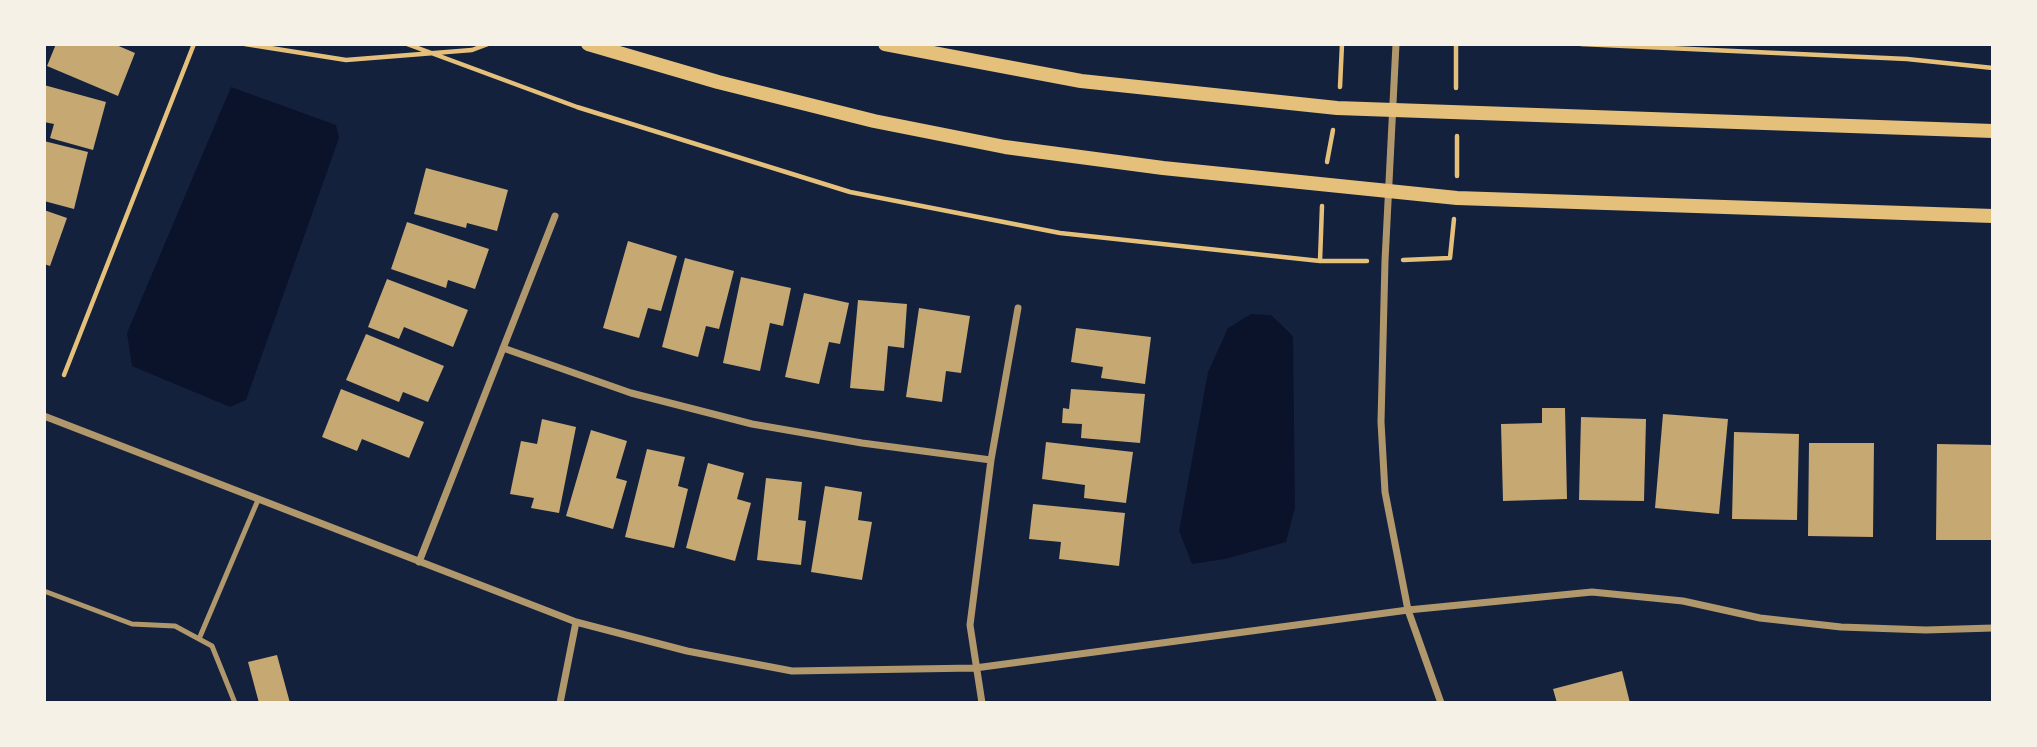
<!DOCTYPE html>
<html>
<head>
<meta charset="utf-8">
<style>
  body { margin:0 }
  #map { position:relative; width:2037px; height:747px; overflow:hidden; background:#14213d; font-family:"Times New Roman",serif }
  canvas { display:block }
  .frame { position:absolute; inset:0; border:46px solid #f6f1e7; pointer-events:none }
</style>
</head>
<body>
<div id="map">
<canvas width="2037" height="747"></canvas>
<div class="frame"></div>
</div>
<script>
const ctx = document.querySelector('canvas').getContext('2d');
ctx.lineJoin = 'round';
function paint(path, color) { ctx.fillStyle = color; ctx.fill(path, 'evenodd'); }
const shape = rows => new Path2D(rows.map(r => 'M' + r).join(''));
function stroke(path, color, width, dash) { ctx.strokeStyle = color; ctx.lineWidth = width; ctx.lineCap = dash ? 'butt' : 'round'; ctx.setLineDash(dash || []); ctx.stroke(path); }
const water = shape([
  [231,87,336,125,339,138,246,400,230,407,132,366,127,333],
  [1251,314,1271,315,1293,336,1295,508,1286,542,1225,559,1192,564,1179,531,1208,372,1228,328]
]);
const building = shape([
  [56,44,114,44,135,53,118,96,47,66],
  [44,85,106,102,93,150,50,138,54,124,44,122],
  [44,141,88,152,74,209,44,201],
  [426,168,508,190,497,231,467,223,466,228,414,214],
  [44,210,67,218,50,266,44,264],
  [407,222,489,249,475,289,448,280,446,288,391,269],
  [628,241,677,256,661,311,648,308,639,338,603,328],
  [685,258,734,271,719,329,706,326,698,357,662,347],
  [741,277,791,288,783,326,770,323,760,371,723,363],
  [387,279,468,310,453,347,404,327,399,339,368,327],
  [804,293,849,303,840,344,829,342,819,384,785,377],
  [858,300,907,304,904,348,888,346,884,391,850,388],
  [919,308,970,316,961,373,946,371,942,402,906,397],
  [1076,328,1151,337,1145,384,1101,378,1103,367,1071,362],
  [366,334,444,366,428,402,403,392,399,402,346,380],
  [341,389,424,422,409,458,362,439,357,451,322,437],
  [1071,389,1145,394,1140,443,1081,438,1082,424,1062,423,1063,408,1069,409],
  [1542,408,1565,408,1567,499,1503,501,1501,424,1542,423],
  [1663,414,1728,419,1719,514,1655,508],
  [1581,417,1646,419,1644,501,1579,500],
  [542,419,576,427,559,513,531,508,534,498,510,494,521,441,537,444],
  [591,430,627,441,616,478,627,481,613,529,566,516],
  [1734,432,1799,434,1797,520,1732,519],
  [1046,442,1133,452,1126,503,1084,498,1085,485,1042,479],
  [1809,443,1874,443,1873,537,1808,536],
  [1937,444,1993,445,1993,540,1936,540],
  [647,449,685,457,678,486,688,489,674,548,625,537],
  [708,463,744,473,737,499,751,503,735,561,686,548],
  [766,478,802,482,798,520,806,521,801,565,757,560],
  [825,486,862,492,858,520,872,522,862,580,811,572],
  [1033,504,1125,513,1119,566,1059,559,1061,542,1029,539],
  [277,655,290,703,259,703,248,662],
  [1622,671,1630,703,1557,703,1553,689]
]);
const path = shape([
  [245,44,346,60,472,50,488,44],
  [407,44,577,107,850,192,1060,233,1320,261,1367,261],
  [1456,44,1456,88],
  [1581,44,1907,59,1993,68],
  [1340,87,1342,44],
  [1457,136,1457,176],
  [1327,162,1333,130],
  [1403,260,1450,258,1454,219],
  [1320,261,1322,206],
  [64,375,194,44]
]);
const service = shape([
  [44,591,132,624,175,626,212,646,235,703],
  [199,639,258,500]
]);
const minor = shape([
  [1396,44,1385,261,1381,422,1385,492,1408,610,1441,703],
  [503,348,631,393,752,424,862,443,991,460],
  [44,416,576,622,687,651,792,671,975,668,1408,610,1592,592,1683,601,1760,618,1841,627,1926,630,1993,628],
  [419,562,555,216],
  [560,703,576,622],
  [982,703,970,625,991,460,1018,308]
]);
const secondary = shape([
  [588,44,718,82,874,121,1005,147,1163,168,1457,198,1993,216],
  [885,44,1081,81,1337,108,1993,131]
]);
paint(water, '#0b132b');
paint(building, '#c6a872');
stroke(path, '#e5c07b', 4.5);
stroke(service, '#b1986c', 5);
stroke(minor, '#b1986c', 7);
stroke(secondary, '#e5c07b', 14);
</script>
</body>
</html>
